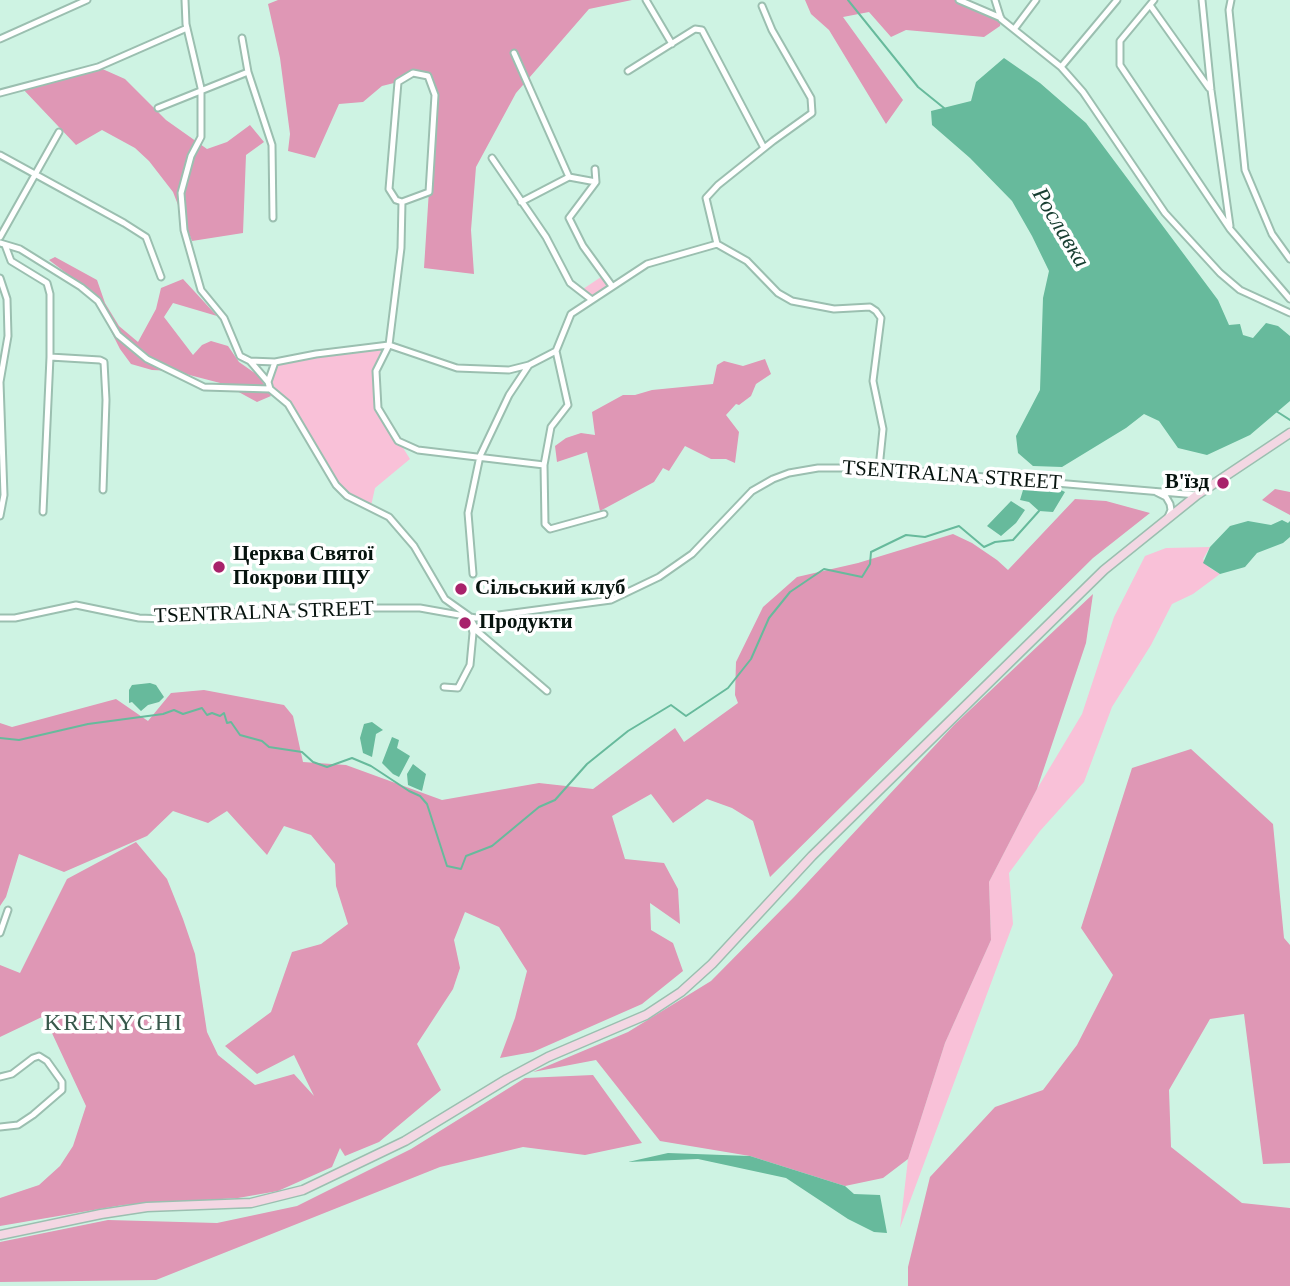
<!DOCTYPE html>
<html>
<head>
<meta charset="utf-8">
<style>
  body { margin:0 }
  canvas { display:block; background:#cef3e3 }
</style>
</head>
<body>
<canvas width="1290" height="1286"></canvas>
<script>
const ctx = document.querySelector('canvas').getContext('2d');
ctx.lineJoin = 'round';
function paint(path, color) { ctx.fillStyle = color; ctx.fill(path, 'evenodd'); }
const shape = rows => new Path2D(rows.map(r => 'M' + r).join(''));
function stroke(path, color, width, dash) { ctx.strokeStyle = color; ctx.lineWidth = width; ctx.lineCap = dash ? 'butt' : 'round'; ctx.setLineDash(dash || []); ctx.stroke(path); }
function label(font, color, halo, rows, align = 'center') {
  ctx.font = font + ' Georgia,serif'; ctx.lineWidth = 7; ctx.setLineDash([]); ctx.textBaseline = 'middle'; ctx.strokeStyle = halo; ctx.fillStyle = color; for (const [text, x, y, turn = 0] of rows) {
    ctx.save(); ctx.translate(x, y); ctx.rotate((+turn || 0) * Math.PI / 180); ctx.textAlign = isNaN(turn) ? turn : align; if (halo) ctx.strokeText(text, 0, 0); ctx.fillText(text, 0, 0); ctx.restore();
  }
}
const green = shape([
  [604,275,612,286,592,300,580,291],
  [389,345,376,371,378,408,410,459,375,488,371,506,347,496,336,485,288,404,275,393,268,382,275,362],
  [1210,547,1203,559,1210,568,1220,574,1193,594,1172,604,1151,645,1112,707,1084,782,1040,831,1009,873,1013,924,900,1228,908,1159,945,1043,991,940,989,882,1037,789,1082,714,1114,617,1145,556,1166,548]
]);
const forest = shape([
  [278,0,632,0,589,9,516,93,476,167,471,230,474,274,424,268,435,96,428,76,413,73,398,82,382,86,363,102,339,104,315,158,288,151,290,134,280,58,268,4],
  [805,0,959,0,1001,19,1000,26,984,37,906,30,891,37,869,12,843,17,903,100,886,124,829,30,811,14],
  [98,67,125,79,166,120,207,149,227,142,250,125,264,142,246,155,243,233,192,241,173,192,149,161,135,148,102,130,76,145,21,87],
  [55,257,97,280,105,303,119,326,138,342,156,309,161,288,183,279,217,316,173,303,164,317,193,355,202,345,211,341,228,346,239,362,259,376,271,396,257,402,224,384,174,371,152,370,131,364,120,349,91,292,49,260],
  [765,359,771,374,756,384,751,396,739,405,736,404,726,415,739,432,735,463,726,459,711,459,685,446,669,471,663,468,654,482,600,511,587,452,557,462,555,446,566,438,581,433,595,435,592,412,623,395,635,395,652,390,713,384,717,365,724,361,743,366],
  [1275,489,1290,492,1290,515,1262,500],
  [1075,499,1106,501,1150,513,1093,558,770,877,753,821,732,808,707,799,673,823,651,794,612,816,625,859,664,863,678,889,680,924,650,903,651,930,673,943,683,971,642,1004,533,1052,500,1058,515,1018,527,971,499,927,465,912,454,940,460,968,453,989,417,1044,441,1090,379,1142,345,1156,340,1148,332,1167,278,1191,238,1198,123,1205,0,1226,0,1198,39,1185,60,1166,73,1146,86,1106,44,1016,0,1037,0,965,20,973,67,879,136,842,167,879,183,919,195,954,207,1032,218,1055,255,1085,294,1074,314,1096,294,1055,257,1074,225,1046,271,1012,292,952,321,944,348,924,336,886,335,864,311,835,284,826,267,855,227,811,208,823,173,811,147,836,64,872,19,854,6,897,0,906,0,723,12,727,116,699,148,721,171,693,204,690,284,705,293,716,303,762,346,765,442,800,539,783,593,789,675,728,684,742,738,703,735,695,736,662,763,607,797,577,858,563,953,534,972,543,997,560,1008,570],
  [1093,594,1086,643,1037,789,989,882,991,940,945,1043,908,1159,883,1178,845,1186,750,1156,660,1141,596,1060,533,1072,628,1032,711,981,794,897,954,725],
  [1191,749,1273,824,1284,938,1290,945,1290,1163,1263,1164,1244,1014,1210,1019,1169,1090,1171,1147,1242,1203,1290,1208,1290,1286,908,1286,908,1267,930,1177,995,1107,1043,1090,1077,1045,1113,975,1081,928,1132,768],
  [593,1075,642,1143,585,1155,523,1147,440,1167,156,1280,0,1282,0,1242,108,1220,217,1223,297,1206,411,1149,525,1078]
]);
const water = shape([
  [1004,58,1040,83,1086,123,1218,300,1229,325,1240,324,1243,335,1253,338,1266,323,1278,326,1290,336,1290,401,1250,435,1207,455,1178,448,1159,421,1144,414,1126,428,1062,467,1033,466,1018,453,1016,436,1040,390,1043,298,1049,271,1032,236,1012,201,970,158,932,125,931,111,971,101,976,82],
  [1059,489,1065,492,1053,512,1039,511,1029,502,1020,500,1023,490],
  [1011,501,1025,510,1016,523,1001,536,987,526],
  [1282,520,1288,523,1290,521,1290,537,1283,543,1257,553,1245,567,1220,574,1203,563,1210,547,1230,526,1248,521,1271,525],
  [150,683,156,685,164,697,159,702,148,705,141,711,132,702,129,703,129,690,132,685],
  [372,722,383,730,376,734,372,757,363,753,360,738,364,724],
  [392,737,399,740,397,748,410,756,399,777,393,774,382,763],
  [413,764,426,774,422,791,408,785,407,774],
  [668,1153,750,1156,845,1186,854,1194,880,1195,887,1233,874,1232,848,1219,786,1178,698,1159,628,1162]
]);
const stream = shape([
  [848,0,918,87,944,108],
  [1276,411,1290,420],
  [0,738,19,740,88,724,163,714,174,710,183,714,202,708,207,715,212,713,220,716,224,713,227,723,231,722,240,735,262,741,269,747,302,752,313,762,327,767,352,758,371,766,409,791,420,796,427,804,447,866,461,869,466,856,492,846,539,807,555,800,587,764,628,731,671,705,686,716,728,688,751,659,769,618,790,592,824,569,862,577,870,564,871,552,906,535,925,537,959,526,984,547,995,542,1013,540,1039,511]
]);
const minor = shape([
  [185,0,186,24,201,88,201,137,191,156,181,193,184,230,201,290,224,318,240,356,250,361,268,382],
  [646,0,672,44],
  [959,0,1001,18],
  [995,0,1001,19,1061,67,1083,92,1165,213,1220,273,1240,290,1290,313],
  [1154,0,1120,41,1120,65,1230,229,1290,299],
  [1202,0,1211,90,1230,226],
  [1231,0,1229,10,1245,170,1272,234,1290,259],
  [1150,5,1209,88],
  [1015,28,1036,0],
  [0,39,87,0],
  [514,53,569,177,596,182],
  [1061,67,1117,0],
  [628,71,695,29,702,30,764,148],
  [248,72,272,145,273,218],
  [0,93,98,67,187,28],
  [158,108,248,72,242,38],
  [0,155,124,223,146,237,161,277],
  [492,158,546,237,570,283,592,300],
  [595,169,596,182,569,218,583,246,612,286],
  [402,202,396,200,389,189,398,82,413,73,428,76,435,95,429,192,402,202,401,248,389,345,376,371,378,408,398,441,418,450,544,465],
  [521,202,569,177],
  [0,237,59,132],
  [0,243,20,249,81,287,98,301,118,335,147,359,204,387,270,389],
  [717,244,706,198,718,185,773,141,812,113,811,98,772,30,762,6],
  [5,245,11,261,47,283,50,294,50,357,43,512],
  [0,278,7,299,8,336,0,382,4,495,0,516],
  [556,351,568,405,551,427,544,465,545,524,550,529,604,514],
  [50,357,100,360,104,362,106,400,103,490],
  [250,361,275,362,316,354,389,345,457,368,509,370,529,365,556,351,571,314,647,264,717,244,747,261,778,293,792,301,834,309,870,307,876,311,881,318,873,381,883,429,879,468],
  [275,362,268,382,270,389,288,404,336,485,347,496,389,517,414,546,445,599,469,616,477,631,547,691],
  [1156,492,1166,497,1170,504,1171,510,1168,517],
  [473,574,468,513,480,456,509,395,529,365],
  [0,618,15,618,76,605,139,618,165,619,281,608,420,608,476,618,611,600,659,577,692,554,752,491,773,479,789,473,818,468,879,468,1197,495],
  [444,687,458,688,470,665,473,633,471,624],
  [0,933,8,910],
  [0,1077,12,1074,33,1058,39,1056,47,1061,62,1082,62,1090,33,1115,18,1125,0,1127]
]);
const secondary = shape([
  [0,1235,101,1214,147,1207,251,1203,303,1190,405,1141,507,1079,548,1057,646,1015,681,992,712,964,812,856,1104,570,1197,495,1290,433]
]);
const markers = [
  [1223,483,7,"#a8226b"],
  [219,567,7,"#a8226b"],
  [461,589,7,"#a8226b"],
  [465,623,7,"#a8226b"]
];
const streetNames = [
  ["TSENTRALNA STREET",952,476,4],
  ["TSENTRALNA STREET",264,613,-2]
];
const poiNames = [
  ["В'їзд",1209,483,"right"],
  ["Церква Святої",233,555],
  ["Покрови ПЦУ",233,579],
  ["Сільський клуб",475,589],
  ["Продукти",479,623]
];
const waterNames = [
  ["Рославка",1060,228,59]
];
const quarterNames = [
  ["KRENYCHI",114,1024]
];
paint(green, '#f9c1d8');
paint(forest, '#df97b5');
paint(water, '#67ba9c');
stroke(stream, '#67ba9c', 2);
stroke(minor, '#9bbfb0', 9);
stroke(secondary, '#9bbfb0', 11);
stroke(minor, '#fff', 5);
stroke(secondary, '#f3d7e3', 8);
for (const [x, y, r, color] of markers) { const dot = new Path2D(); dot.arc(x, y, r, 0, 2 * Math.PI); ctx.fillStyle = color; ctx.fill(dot); stroke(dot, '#fff', 2.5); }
label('21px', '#06130e', '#fff', streetNames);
label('bold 21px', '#06130e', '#fff', poiNames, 'left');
label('italic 23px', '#183e31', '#fff', waterNames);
ctx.letterSpacing = '2px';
label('24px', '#38584b', '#fff', quarterNames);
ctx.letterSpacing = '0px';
</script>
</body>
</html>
